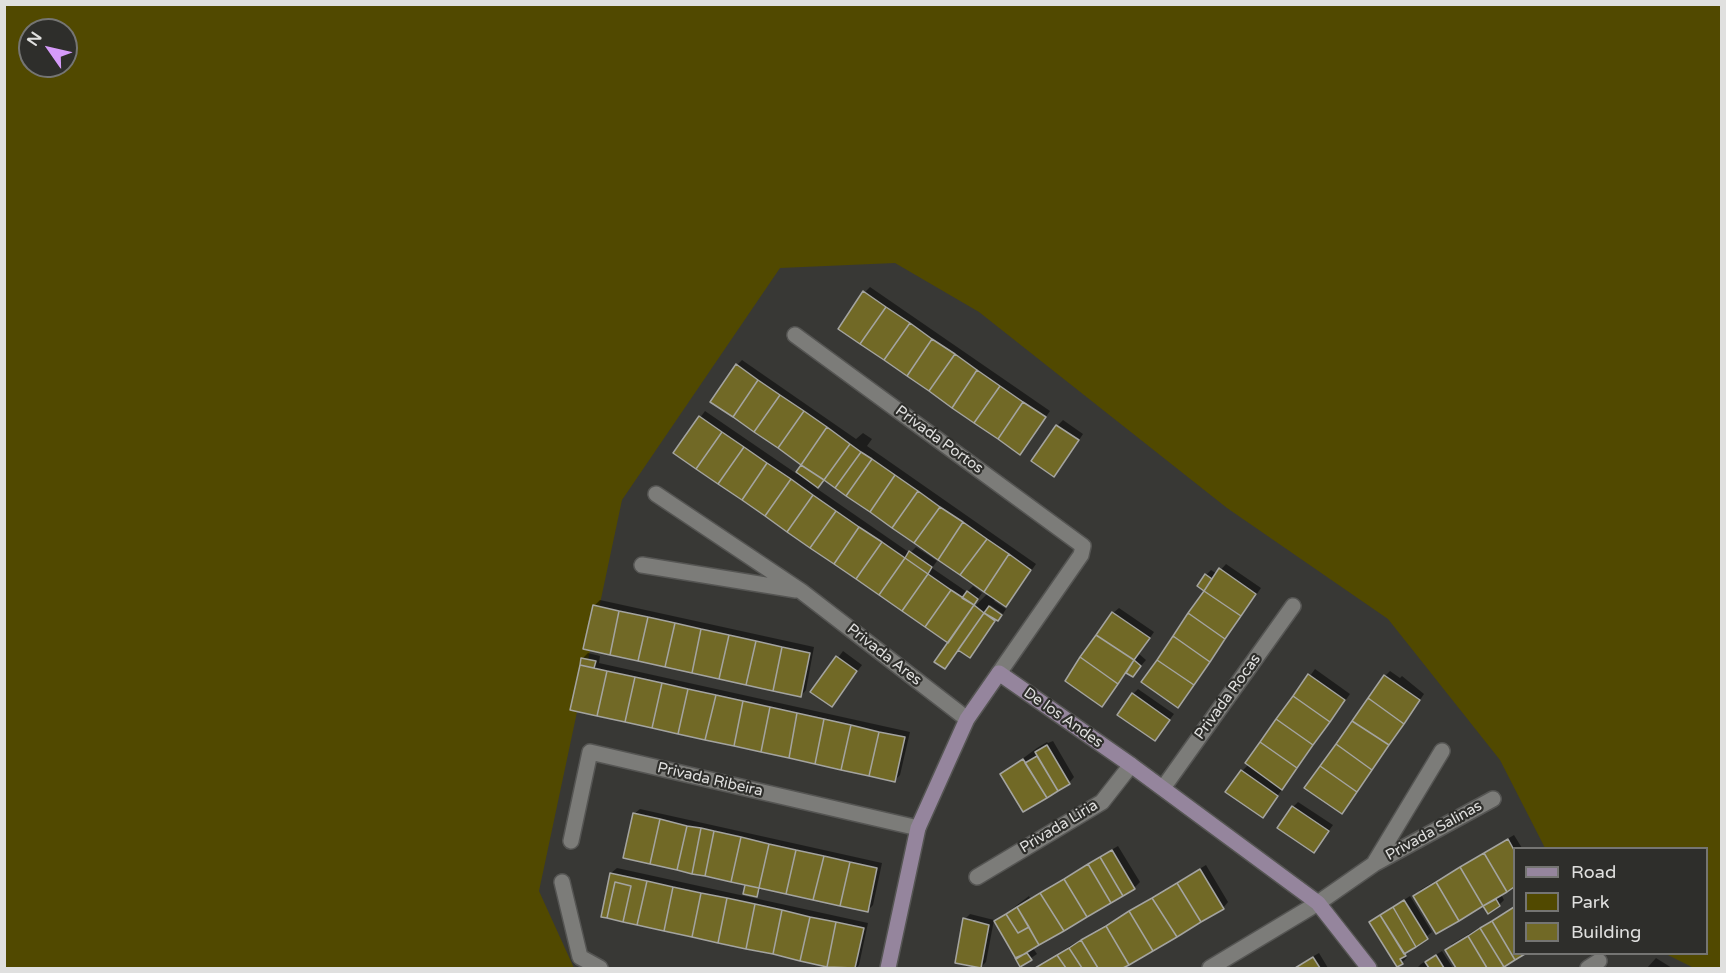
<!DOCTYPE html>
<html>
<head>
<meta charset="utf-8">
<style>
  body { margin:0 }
  #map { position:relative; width:1726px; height:973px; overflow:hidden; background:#383835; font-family:"Varela Round",sans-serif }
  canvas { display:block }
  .frame { position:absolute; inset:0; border:6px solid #e0e0df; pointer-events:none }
  .legend { position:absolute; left:1513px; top:847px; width:195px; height:108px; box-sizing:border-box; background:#2e2e2b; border:2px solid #757573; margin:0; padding:8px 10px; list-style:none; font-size:18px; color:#e0e0df }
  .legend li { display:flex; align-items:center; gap:12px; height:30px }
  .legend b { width:30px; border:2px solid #757573 }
  .north { position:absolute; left:18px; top:18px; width:60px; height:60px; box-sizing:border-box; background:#2e2e2b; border:2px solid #757573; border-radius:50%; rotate:304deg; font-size:16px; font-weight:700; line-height:24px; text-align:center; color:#e0e0df }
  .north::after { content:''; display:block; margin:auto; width:21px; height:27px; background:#d69bfa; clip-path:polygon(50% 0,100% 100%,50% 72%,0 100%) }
</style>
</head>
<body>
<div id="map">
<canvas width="1726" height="973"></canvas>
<div class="frame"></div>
<ul class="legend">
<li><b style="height:8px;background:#95859d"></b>Road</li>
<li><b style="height:16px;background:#514900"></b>Park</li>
<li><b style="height:16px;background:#716926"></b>Building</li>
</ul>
<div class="north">N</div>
</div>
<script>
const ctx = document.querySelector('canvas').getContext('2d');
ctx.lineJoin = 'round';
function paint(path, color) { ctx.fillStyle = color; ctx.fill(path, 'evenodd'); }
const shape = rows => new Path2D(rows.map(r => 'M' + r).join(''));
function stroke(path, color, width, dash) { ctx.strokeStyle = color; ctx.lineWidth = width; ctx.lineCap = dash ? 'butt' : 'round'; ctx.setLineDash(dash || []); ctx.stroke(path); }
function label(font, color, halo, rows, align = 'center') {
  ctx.font = font + ' "Varela Round",sans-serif'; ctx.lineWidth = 4.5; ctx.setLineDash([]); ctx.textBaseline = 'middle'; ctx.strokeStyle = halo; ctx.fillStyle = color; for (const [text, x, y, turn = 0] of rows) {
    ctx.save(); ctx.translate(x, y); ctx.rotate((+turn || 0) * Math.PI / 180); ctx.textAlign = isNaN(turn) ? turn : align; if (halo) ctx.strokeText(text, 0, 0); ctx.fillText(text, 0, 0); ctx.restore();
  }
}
const green = shape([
  [5,5,1721,5,1721,968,1694,968,1666,954,1706,954,1706,848,1545,848,1500,760,1388,619,1227,508,979,312,895,263,780,268,622,500,539,891,574,968,5,968],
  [30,30,66,30,66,66,30,66]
]);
const shadow = shape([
  [870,287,1050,411,1025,447,865,292],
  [742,360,856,439,863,433,872,439,867,446,1036,564,1011,600,996,598,994,601,1006,609,1003,614,990,605,990,609,997,619,975,650,960,649,944,667,950,642,675,452,705,411,797,474,803,464,737,365],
  [825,479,988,593,975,606,974,605,982,593,973,586,967,592,932,568,937,561,916,547,910,553,816,488],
  [1063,420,1083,434,1059,470,1057,426],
  [1226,564,1261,588,1178,706,1206,590,1206,575,1211,570,1217,574],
  [600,600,814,647,806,690,801,696,594,606],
  [1119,608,1154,632,1139,654,1146,660,1133,675,1127,671,1102,705,1113,613],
  [843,651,862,665,832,705,813,692],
  [588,653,600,656,599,663,910,732,900,775,895,780,572,709,583,658],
  [1315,669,1350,694,1263,816,1242,771,1249,764,1247,763],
  [1390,671,1400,678,1402,676,1424,694,1347,807,1385,676],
  [1138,689,1174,714,1155,739,1133,694],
  [1053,741,1074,777,1069,783,1023,810,1002,774,1037,748,1047,742,1048,743],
  [1298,802,1333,825,1314,851,1293,807],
  [640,809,882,863,873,905,867,911,762,888,756,895,747,884,634,814],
  [1514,835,1522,848,1514,848,1514,885,1501,894,1504,900,1499,905,1488,911,1484,904,1415,896,1420,890],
  [1118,846,1140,882,1134,888,1033,948,1037,954,1021,965,996,921,1029,896,1030,898],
  [1206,865,1228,902,1223,908,1121,968,1033,968],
  [617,868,868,923,859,965,856,968,842,968,602,916,611,873],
  [1410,896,1432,932,1410,950,1405,954,1407,957,1402,963,1371,922],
  [1514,907,1514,954,1522,954,1498,968,1458,968,1447,950,1452,944],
  [970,914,994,920,986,962,980,968,965,919],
  [1442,951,1453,968,1417,968,1421,964],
  [1319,953,1328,968,1293,968],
  [1656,958,1672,968,1647,968]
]);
const building = shape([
  [863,291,886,307,860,344,838,329,863,291],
  [886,307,910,323,884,360,860,344,886,307],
  [910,323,932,339,907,376,884,360,910,323],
  [932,339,955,354,929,391,907,376,932,339],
  [955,354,977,370,952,408,929,391,955,354],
  [736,364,758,380,733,417,710,402,736,364],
  [977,370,1000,386,974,423,952,408,977,370],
  [758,380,780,395,754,432,733,417,758,380],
  [1000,386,1023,402,998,439,974,423,1000,386],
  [780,395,804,411,778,448,754,432,780,395],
  [1023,402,1046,417,1020,455,998,439,1023,402],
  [804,411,827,427,801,465,778,448,804,411],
  [699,416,722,432,696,469,673,453,699,416],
  [1056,425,1079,440,1054,477,1031,461,1056,425],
  [827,427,850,444,824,480,801,465,827,427],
  [722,432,744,447,718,484,696,469,722,432],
  [850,444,861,452,835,488,824,480,850,444],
  [744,447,767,463,742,500,718,484,744,447],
  [861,452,872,459,846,496,835,488,861,452],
  [872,459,895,475,870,512,846,496,872,459],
  [767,463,791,479,765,516,742,500,767,463],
  [801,465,824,480,818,488,796,472,801,465],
  [895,475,918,491,892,528,870,512,895,475],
  [791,479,813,495,787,532,765,516,791,479],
  [918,491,940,507,914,543,892,528,918,491],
  [813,495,836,511,810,548,787,532,813,495],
  [940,507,963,522,938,560,914,543,940,507],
  [836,511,859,527,834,564,810,548,836,511],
  [963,522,987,539,960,575,938,560,963,522],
  [859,527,882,542,856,579,834,564,859,527],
  [987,539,1009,554,984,592,960,575,987,539],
  [882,542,905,558,879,595,856,579,882,542],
  [909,551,932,567,928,574,905,558,909,551],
  [1009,554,1031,570,1006,607,984,592,1009,554],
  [905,558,928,574,902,611,879,595,905,558],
  [1219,568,1256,594,1241,616,1204,591,1219,568],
  [928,574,951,590,925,627,902,611,928,574],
  [1205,574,1212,579,1204,591,1197,586,1205,574],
  [951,590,974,605,948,643,925,627,951,590],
  [967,591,978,599,974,605,962,598,967,591],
  [1204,591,1241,616,1225,639,1188,613,1204,591],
  [593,605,619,611,610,655,583,649,593,605],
  [974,605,984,613,945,669,934,662,974,605],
  [989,606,1002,615,998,621,984,613,989,606],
  [619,611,648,617,638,661,610,655,619,611],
  [1112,612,1150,638,1134,660,1096,635,1112,612],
  [984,613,995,621,970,658,958,650,984,613],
  [1188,613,1225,639,1210,662,1173,636,1188,613],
  [648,617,675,623,665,667,638,661,648,617],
  [675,623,701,629,692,673,665,667,675,623],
  [701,629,729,635,719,679,692,673,701,629],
  [729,635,756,641,746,685,719,679,729,635],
  [1096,635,1134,660,1118,684,1080,657,1096,635],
  [1173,636,1210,662,1194,685,1157,660,1173,636],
  [756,641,782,647,773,691,746,685,756,641],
  [782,647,810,653,801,697,773,691,782,647],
  [836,656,857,671,832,707,810,692,836,656],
  [1080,657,1118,684,1102,707,1065,681,1080,657],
  [581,658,596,661,594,668,580,665,581,658],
  [1134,660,1141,666,1133,677,1126,673,1134,660],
  [1157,660,1194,685,1178,708,1141,682,1157,660],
  [580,665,607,671,597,716,570,710,580,665],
  [607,671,635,677,625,722,597,716,607,671],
  [1308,674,1345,700,1330,722,1293,696,1308,674],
  [1384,675,1420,700,1404,724,1368,698,1384,675],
  [635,677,662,683,652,728,625,722,635,677],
  [662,683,688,689,678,734,652,728,662,683],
  [688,689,716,695,705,740,678,734,688,689],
  [1132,693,1170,720,1155,741,1117,715,1132,693],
  [716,695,743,701,734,746,705,740,716,695],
  [1293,696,1330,722,1313,745,1276,719,1293,696],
  [1368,698,1404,724,1389,745,1352,721,1368,698],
  [743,701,770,707,761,752,734,746,743,701],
  [770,707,797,713,789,758,761,752,770,707],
  [797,713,824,719,815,764,789,758,797,713],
  [824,719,851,725,841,770,815,764,824,719],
  [1276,719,1313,745,1297,768,1260,742,1276,719],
  [1352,721,1389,745,1372,770,1336,744,1352,721],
  [851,725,879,732,869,776,841,770,851,725],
  [879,732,905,737,895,782,869,776,879,732],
  [1260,742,1297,768,1282,790,1245,763,1260,742],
  [1336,744,1372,770,1357,792,1320,766,1336,744],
  [1047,745,1070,784,1058,791,1035,752,1047,745],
  [1037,756,1058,791,1047,798,1025,763,1037,756],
  [1023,759,1047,798,1023,812,1000,774,1023,759],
  [1320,766,1357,792,1342,814,1304,788,1320,766],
  [1241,770,1278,796,1263,818,1225,792,1241,770],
  [1292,806,1329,831,1314,853,1277,828,1292,806],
  [633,813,660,819,650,864,623,858,633,813],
  [660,819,687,826,677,870,650,864,660,819],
  [687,826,701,828,692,874,677,870,687,826],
  [701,828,714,831,705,876,692,874,701,828],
  [714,831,741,837,731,882,705,876,714,831],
  [741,837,769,844,759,888,731,882,741,837],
  [1508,839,1514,850,1514,887,1507,892,1484,853,1508,839],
  [769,844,796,850,786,894,759,888,769,844],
  [796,850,824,856,813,900,786,894,796,850],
  [1112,850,1135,889,1123,896,1100,857,1112,850],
  [1484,853,1507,892,1483,906,1460,867,1484,853],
  [824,856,850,862,840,906,813,900,824,856],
  [1100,857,1123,896,1111,903,1088,864,1100,857],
  [850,862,877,868,868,912,840,906,850,862],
  [1088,864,1111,903,1087,917,1064,879,1088,864],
  [1460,867,1483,906,1459,921,1436,882,1460,867],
  [1200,869,1224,909,1201,922,1177,883,1200,869],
  [610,873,647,881,637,925,623,922,631,886,615,882,607,918,601,917,610,873],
  [1064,879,1087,917,1064,931,1040,893,1064,879],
  [647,881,673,887,664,931,637,925,647,881],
  [615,882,631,886,623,922,607,918,615,882],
  [1436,882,1459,921,1436,934,1413,896,1436,882],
  [1177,883,1201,922,1177,937,1152,898,1177,883],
  [745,885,759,888,757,897,743,894,745,885],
  [673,887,701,893,692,937,664,931,673,887],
  [701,893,727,898,718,943,692,937,701,893],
  [1040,893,1064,931,1039,945,1017,907,1040,893],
  [727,898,755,904,746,949,718,943,727,898],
  [1152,898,1177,937,1153,951,1129,911,1152,898],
  [1496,899,1500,906,1488,914,1483,906,1496,899],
  [1404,900,1428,939,1416,947,1393,907,1404,900],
  [755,904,782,910,773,954,746,949,755,904],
  [1017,907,1029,927,1018,933,1006,914,1017,907],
  [1393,907,1416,947,1404,954,1380,915,1393,907],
  [1514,907,1514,954,1525,954,1515,960,1492,921,1514,907],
  [782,910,810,917,800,961,773,954,782,910],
  [1129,911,1153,951,1129,965,1106,926,1129,911],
  [1006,914,1018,933,1029,927,1039,945,1016,959,994,921,1006,914],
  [1380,915,1406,956,1400,959,1403,964,1397,967,1369,922,1380,915],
  [810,917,836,922,827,967,800,961,810,917],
  [963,918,989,925,981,968,955,963,963,918],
  [1492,921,1515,960,1504,967,1480,928,1492,921],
  [836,922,864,928,855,968,827,967,836,922],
  [1106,926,1129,965,1123,968,1098,968,1081,940,1106,926],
  [1480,928,1504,967,1500,968,1487,968,1468,936,1480,928],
  [1468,936,1487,968,1456,968,1445,950,1468,936],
  [1081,940,1098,968,1082,968,1069,948,1081,940],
  [1069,948,1082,968,1066,968,1057,955,1069,948],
  [1027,953,1032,960,1020,967,1015,958,1027,953],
  [1057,955,1066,968,1035,968,1057,955],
  [1436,955,1444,968,1429,968,1425,962,1436,955],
  [1313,957,1320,968,1295,968,1313,957]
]);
const street = shape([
  [795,335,1083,546,1081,555,999,673],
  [656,494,801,591,967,719],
  [642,565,796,590],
  [1163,788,1293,606],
  [571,841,590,752,918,828],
  [1375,862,1442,751],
  [977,877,1102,802,1131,765],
  [562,882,580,957,600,968],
  [1210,968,1318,903,1374,864,1493,799],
  [1588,968,1599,961]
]);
const secondary = shape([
  [888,968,918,828,967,719,999,673,1131,765,1318,903,1369,968]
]);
const streetNames = [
  ["Privada Portos",939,440,36],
  ["Privada Ares",884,655,38],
  ["Privada Rocas",1228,697,-54],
  ["De los Andes",1063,718,35],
  ["Privada Ribeira",710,780,13],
  ["Privada Liria",1059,827,-31],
  ["Privada Salinas",1434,831,-29]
];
paint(green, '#514900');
paint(shadow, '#0007');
paint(building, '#716926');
stroke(building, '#a4a4a0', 1.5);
stroke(street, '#555553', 18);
stroke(secondary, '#555553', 18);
stroke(street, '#7c7c79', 15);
stroke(secondary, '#95859d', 15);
label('15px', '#e0e0df', '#2e2e2b', streetNames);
</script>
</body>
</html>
